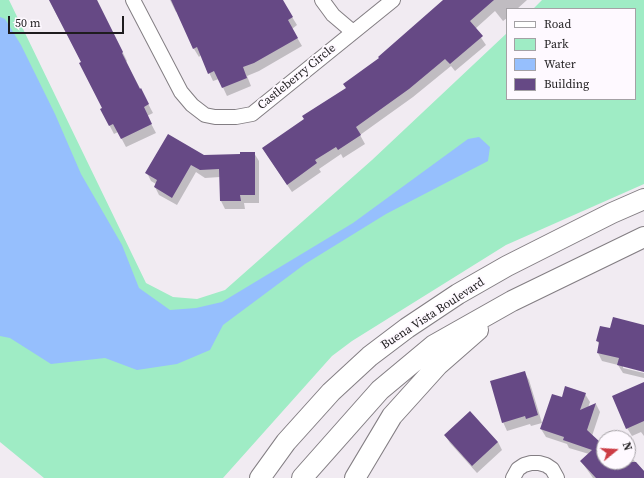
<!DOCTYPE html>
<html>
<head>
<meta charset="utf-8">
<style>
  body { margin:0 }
  #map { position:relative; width:644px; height:478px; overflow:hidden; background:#f1ebf2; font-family:"Source Serif 4",serif }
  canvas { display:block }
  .legend { position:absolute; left:506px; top:8px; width:130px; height:92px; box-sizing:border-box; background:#fef9ff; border:1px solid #a4a1a5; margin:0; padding:5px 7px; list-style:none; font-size:12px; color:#1e1c1e }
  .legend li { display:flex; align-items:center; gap:8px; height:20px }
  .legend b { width:20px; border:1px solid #a4a1a5 }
  .north { position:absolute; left:596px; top:430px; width:40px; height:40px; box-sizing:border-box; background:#fef9ff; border:1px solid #a4a1a5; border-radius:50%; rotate:72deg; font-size:11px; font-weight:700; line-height:16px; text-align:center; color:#1e1c1e }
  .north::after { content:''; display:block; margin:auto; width:14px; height:18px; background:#cc3c45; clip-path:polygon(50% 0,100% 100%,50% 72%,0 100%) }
  .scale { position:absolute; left:8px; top:16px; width:116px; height:18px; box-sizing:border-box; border:2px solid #1e1c1e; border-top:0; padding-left:5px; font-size:12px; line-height:14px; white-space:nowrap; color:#1e1c1e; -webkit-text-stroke:3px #fef9ff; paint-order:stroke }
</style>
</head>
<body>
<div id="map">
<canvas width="644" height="478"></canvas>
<ul class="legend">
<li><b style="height:5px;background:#fff"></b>Road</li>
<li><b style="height:11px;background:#9fecc5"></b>Park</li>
<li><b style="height:11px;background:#96bffd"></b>Water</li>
<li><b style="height:11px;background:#664985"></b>Building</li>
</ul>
<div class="north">N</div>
<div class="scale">50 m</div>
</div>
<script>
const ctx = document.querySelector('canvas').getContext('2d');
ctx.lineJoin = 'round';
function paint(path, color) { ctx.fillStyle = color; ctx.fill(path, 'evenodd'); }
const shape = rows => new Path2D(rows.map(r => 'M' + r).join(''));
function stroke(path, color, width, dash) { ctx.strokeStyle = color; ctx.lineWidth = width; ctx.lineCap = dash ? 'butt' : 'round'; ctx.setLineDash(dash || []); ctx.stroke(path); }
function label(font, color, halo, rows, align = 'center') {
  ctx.font = font + ' "Source Serif 4",serif'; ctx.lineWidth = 4; ctx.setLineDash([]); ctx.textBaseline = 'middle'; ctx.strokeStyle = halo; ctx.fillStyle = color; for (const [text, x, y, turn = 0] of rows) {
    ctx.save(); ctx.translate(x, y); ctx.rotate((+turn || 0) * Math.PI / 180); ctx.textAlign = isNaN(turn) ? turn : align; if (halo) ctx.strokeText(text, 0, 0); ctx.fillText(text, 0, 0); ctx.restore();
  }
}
const green = shape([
  [0,0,9,0,146,283,173,297,197,299,225,290,372,160,507,33,507,99,635,99,635,9,533,9,542,0,644,0,644,184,506,245,352,341,332,356,223,478,44,478,0,442]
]);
const water = shape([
  [0,17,5,19,21,45,55,114,81,174,122,245,139,288,170,310,196,308,222,302,353,223,468,139,479,137,490,147,488,161,386,214,305,264,223,325,210,350,177,364,137,370,105,358,51,364,10,338,0,336]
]);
const shadow = shape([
  [49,0,97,0,127,61,126,62,153,113,147,116,156,133,126,147,118,132,114,134,101,109,103,108,82,63],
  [170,0,276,0,284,4,297,25,292,29,302,46,259,71,247,76,251,86,227,96,219,79,213,81,201,55,199,57,194,49,177,11,176,12],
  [445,0,527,0,517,9,507,9,507,18,503,21,495,11,475,29,486,45,455,71,451,66,413,97,360,135,365,144,343,158,341,154,319,169,321,172,292,192,263,149,347,89],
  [254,153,259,161,259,203,244,203,245,209,225,209,221,201,220,177,205,178,196,172,177,205,159,195,155,187,156,184,151,181,147,173,204,156,241,155],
  [644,326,644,371,623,365,623,368,644,373,644,378,623,373,618,365,602,361,598,353,600,345,597,341],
  [524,372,529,380,542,423,531,426,530,424,507,431,503,422],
  [644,383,644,436,641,432,632,436,627,428],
  [585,394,590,402,588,408,596,404,600,412,592,436,604,448,604,462,628,462,628,454,644,471,644,478,593,478,581,461,589,454,569,448,567,444,546,437,541,429,562,398],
  [445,435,498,442,502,450,477,473,450,443]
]);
const building = shape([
  [49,0,97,0,123,52,122,53,140,89,141,88,149,104,144,107,152,124,121,139,113,124,109,126,100,109,102,108,79,63,81,62],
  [171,0,283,0,293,17,288,20,298,38,254,63,243,67,247,78,222,88,214,71,208,74,197,47,193,49],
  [443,0,494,0,470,21,483,36,450,64,445,59,409,89,356,127,361,135,338,150,336,147,315,160,317,163,287,185,262,148,304,119,302,116,346,88,343,84,379,58,378,57],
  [168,134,204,155,240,154,240,152,255,152,255,195,240,195,241,201,220,201,219,169,200,170,191,165,172,198,154,187,157,180,145,173],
  [613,317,644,325,644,372,617,365,619,358,597,353,599,342,596,341,600,326,610,328],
  [525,371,538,415,526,419,525,416,502,423,490,381],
  [644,382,644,421,626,429,612,396],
  [565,386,586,393,580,410,596,403,587,430,600,442,604,439,604,462,636,462,644,471,644,478,596,478,580,461,592,450,563,440,564,437,540,429,552,394,562,397],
  [470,411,498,442,472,466,444,435]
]);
const street = shape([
  [133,0,181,92,192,105,205,115,215,117,236,117,252,114,393,0],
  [322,0,333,15,353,32],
  [513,478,518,469,524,465,531,463,539,463,546,465,552,469,557,478]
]);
const secondary = shape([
  [260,478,286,442,331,392,370,356,407,328,458,294,507,266,612,213,644,199],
  [302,478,380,390,434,345,512,301,644,237],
  [355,478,392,416,438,365,478,330]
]);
const streetNames = [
  ["Castleberry Circle",297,77,-39],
  ["Buena Vista Boulevard",433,314,-33]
];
paint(green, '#9fecc5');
paint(water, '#96bffd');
paint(shadow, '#0003');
paint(building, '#664985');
stroke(street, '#837e83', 16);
stroke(secondary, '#837e83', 22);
stroke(street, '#fff', 14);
stroke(secondary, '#fff', 20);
label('12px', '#1e1c1e', '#fef9ff', streetNames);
</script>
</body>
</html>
